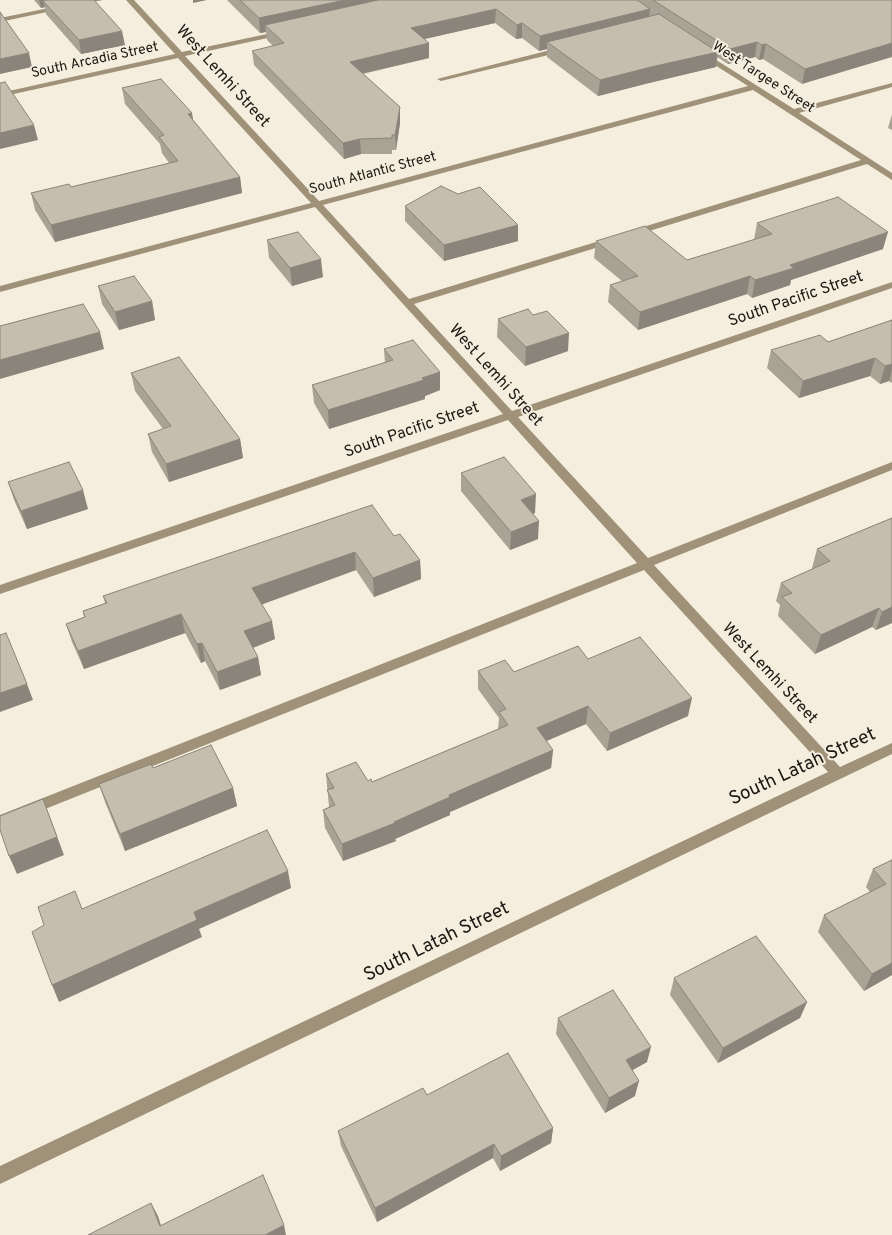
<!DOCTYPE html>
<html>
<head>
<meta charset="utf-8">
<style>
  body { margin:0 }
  canvas { display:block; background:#f5eede }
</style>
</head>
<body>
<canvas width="892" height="1235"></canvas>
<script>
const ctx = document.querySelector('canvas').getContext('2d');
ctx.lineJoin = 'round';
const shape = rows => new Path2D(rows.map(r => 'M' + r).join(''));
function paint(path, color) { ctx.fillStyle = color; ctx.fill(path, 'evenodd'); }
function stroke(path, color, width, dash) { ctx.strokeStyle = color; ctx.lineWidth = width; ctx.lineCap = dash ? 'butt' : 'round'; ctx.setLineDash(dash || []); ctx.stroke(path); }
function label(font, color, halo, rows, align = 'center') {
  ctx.font = font + ' Overpass,sans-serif'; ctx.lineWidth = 4; ctx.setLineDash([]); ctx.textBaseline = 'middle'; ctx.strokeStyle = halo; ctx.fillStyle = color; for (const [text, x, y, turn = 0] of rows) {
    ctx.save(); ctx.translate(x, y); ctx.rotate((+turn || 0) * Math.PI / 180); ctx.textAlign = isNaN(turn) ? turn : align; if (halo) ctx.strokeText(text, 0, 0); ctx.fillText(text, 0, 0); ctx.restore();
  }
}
const minor = shape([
  [88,0,103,0,0,22,0,18,88,0],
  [126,0,134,0,182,52,286,30,286,34,185,56,319,201,748,86,699,55,699,51,702,51,794,109,892,83,892,87,799,113,892,173,892,180,867,164,633,236,630,235,630,231,861,160,753,90,323,205,409,299,609,238,615,238,615,242,414,304,512,411,892,282,892,288,518,417,648,558,892,462,892,470,654,565,840,767,892,743,892,754,0,1184,0,1166,828,772,644,570,0,827,0,815,637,563,508,420,0,594,0,585,503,414,315,207,0,292,0,286,311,203,178,58,0,97,0,93,175,54,126,0],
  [562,47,565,47,565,51,441,81,437,79,562,47]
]);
const wall = shape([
  [34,0,94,0,125,45,81,54,46,14,45,7,41,8],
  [227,0,892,0,802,84,763,59,759,60,755,57,728,64,717,57,716,67,649,83,598,96,547,57,547,49,539,51,522,38,516,39,495,23,425,39,429,58,363,74,400,107,400,123,396,150,392,150,392,154,361,154,344,159,254,65,252,51,273,46,267,40,266,32,260,33],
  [122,88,192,113,193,120,240,177,242,193,55,242,35,210,31,193,71,187,169,163,162,153,160,144,125,104],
  [892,114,892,130,888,128],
  [405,206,518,225,518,241,444,261,405,221],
  [757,223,883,249,791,280,790,285,752,298,747,294,638,330,608,302,610,285,622,281,594,258,596,241,687,260,754,240],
  [267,240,323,277,292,286,269,258],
  [98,286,152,301,155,320,119,330,102,304],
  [533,315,568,351,525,366,497,337,498,319],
  [892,320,892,382,891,383,889,381,880,384,870,376,799,398,767,368,771,350,828,342],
  [384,349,440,372,440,390,425,396,425,399,329,429,314,403,312,385,385,363],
  [131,373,240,439,243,458,169,482,152,452,148,434,163,429,135,391],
  [461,473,535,513,533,514,538,539,510,550,461,491],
  [8,482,88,509,27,529,14,500],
  [892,518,892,623,876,630,872,627,815,654,778,616,780,605,776,601,781,583,813,569,812,568,817,549],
  [394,536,420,560,421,579,374,597,356,570,262,604,275,639,253,648,258,657,261,675,220,690,205,661,201,663,185,633,84,669,72,642,66,624,84,617,83,611,105,603,103,596],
  [588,659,688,716,607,751,586,724,546,741,553,750,551,768,450,812,450,815,395,839,396,841,343,861,325,828,323,810,329,807,326,774,372,782,498,729,499,718,478,689,478,671,514,672],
  [99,784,233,788,237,806,125,851,105,802],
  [892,860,892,975,864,991,818,932,824,915,870,892,866,887,873,869],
  [674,978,807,1002,800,1018,718,1063,670,995],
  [558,1018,647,1062,632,1070,635,1096,605,1113,556,1034],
  [427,1095,553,1128,551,1143,500,1171,493,1158,377,1222,341,1146,338,1131]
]);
const shadedWall = shape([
  [39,0,79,0,43,1,45,7,41,8],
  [193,0,207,0,193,3],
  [345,0,411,0,265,25,266,32,260,33,259,18],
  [496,9,495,23,411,42,411,28],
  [650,9,648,23,547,42,547,49,539,51,540,36],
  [522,23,522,38,516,39,517,25],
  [122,31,125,45,81,54,79,40],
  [757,42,755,57,728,64,730,49],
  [429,43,429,58,351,76,350,62],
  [892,43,892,57,802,84,805,69],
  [766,44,763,59,759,60,762,45],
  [718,52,716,67,649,83,598,96,600,80,651,67],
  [29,53,32,67,0,74,0,59],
  [400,107,400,123,396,150,395,135],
  [192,113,194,130,188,114],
  [34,125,38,140,0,149,0,133],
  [360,139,361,154,344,159,343,143],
  [240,177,242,193,55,242,51,225],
  [518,225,518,241,444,261,444,245],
  [888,232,883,249,791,280,790,285,752,298,755,280,790,265],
  [321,259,323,277,292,286,290,268],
  [750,276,747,294,638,330,640,312],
  [152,301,155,320,119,330,115,312],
  [100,332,104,349,0,379,0,360],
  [569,333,568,351,525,366,526,347],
  [875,358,870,376,799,398,803,381],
  [892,364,892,370,889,381,880,384,885,366],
  [440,372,440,390,425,396,425,399,329,429,328,410],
  [240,439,243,458,169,482,166,464],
  [83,490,88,509,27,529,21,511],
  [536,494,535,513,520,519,521,500],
  [539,521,538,539,510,550,511,532],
  [355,552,356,570,255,607,252,588],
  [420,560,421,579,374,597,373,578],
  [892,607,892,623,876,630,882,612],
  [879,608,872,627,815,654,821,635],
  [181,614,185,633,84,669,78,651],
  [272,621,275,639,247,650,244,631],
  [202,643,205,661,201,663,197,644],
  [258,657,261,675,220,690,217,672],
  [27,684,33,700,0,712,0,693],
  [692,698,688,716,607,751,610,733],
  [588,706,586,724,535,746,537,728],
  [553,750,551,768,450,812,450,815,395,839,396,841,343,861,342,844,449,795],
  [233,788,237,806,125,851,120,834],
  [43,799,64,855,17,874,9,856],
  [288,871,291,888,199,929,202,937,59,1002,52,985,194,912],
  [892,963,892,975,864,991,872,974],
  [807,1002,800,1018,718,1063,723,1048],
  [651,1047,647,1062,622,1076,626,1060],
  [639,1081,635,1096,605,1113,609,1098],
  [553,1128,551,1143,500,1171,501,1156],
  [494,1144,493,1158,377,1222,375,1208],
  [151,1203,158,1216,164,1235,160,1226],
  [284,1225,286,1235,265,1235]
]);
const building = shape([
  [46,0,94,0,122,31,79,40,43,1,46,0],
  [240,0,345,0,259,18,240,0],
  [378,0,637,0,650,9,540,36,522,23,517,25,496,9,411,28,429,43,350,62,400,107,395,135,392,135,392,138,360,139,343,143,252,51,284,43,265,25,378,0],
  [653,0,892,0,892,43,805,69,766,44,762,45,757,42,730,49,653,0],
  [0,12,29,53,0,59,0,12],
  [659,14,718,52,651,67,600,80,547,42,659,14],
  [161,79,192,113,188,114,240,177,51,225,31,193,69,184,71,187,178,161,159,137,164,135,122,88,161,79],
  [5,82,34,125,0,133,0,83,5,82],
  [441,186,458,194,480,187,518,225,444,245,405,206,441,186],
  [838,197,888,232,790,265,794,268,755,280,750,276,640,312,610,285,638,276,596,241,645,226,687,260,772,234,757,223,838,197],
  [298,232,321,259,290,268,267,240,298,232],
  [134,276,152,301,115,312,98,286,134,276],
  [83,304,100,332,0,360,0,326,83,304],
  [528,309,533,315,547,311,569,333,526,347,498,319,528,309],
  [892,320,892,364,885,366,875,358,803,381,771,350,820,335,828,342,892,320],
  [413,340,440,372,422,378,424,380,328,410,312,385,393,360,384,349,413,340],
  [179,357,240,439,166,464,148,434,171,426,131,373,179,357],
  [504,457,536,494,521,500,539,521,511,532,461,473,504,457],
  [69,462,83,490,21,511,8,482,69,462],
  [372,505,394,536,400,534,420,560,373,578,355,552,252,588,272,621,244,631,258,657,217,672,202,643,197,644,181,614,78,651,66,624,85,617,83,611,107,603,103,596,372,505],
  [892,518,892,607,882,612,879,608,821,635,782,597,792,593,781,583,830,561,817,549,892,518],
  [6,633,27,684,0,693,0,635,6,633],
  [640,637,692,698,610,733,588,706,537,728,553,750,449,795,450,797,394,822,395,823,342,844,323,810,335,805,327,790,334,788,326,774,356,762,368,781,371,779,372,782,508,725,499,712,506,709,478,671,505,660,514,672,578,646,588,659,640,637],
  [211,745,233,788,120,834,99,784,151,764,153,768,211,745],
  [43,799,57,837,9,856,0,830,0,816,43,799],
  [267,830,288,871,194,912,197,920,52,985,32,932,44,925,38,907,75,891,82,909,267,830],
  [892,860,892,963,872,974,824,915,886,884,873,869,892,860],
  [756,936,807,1002,723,1048,674,978,756,936],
  [613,990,651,1047,626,1060,639,1081,609,1098,558,1018,613,990],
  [508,1053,553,1128,501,1156,494,1144,375,1208,338,1131,423,1088,427,1095,508,1053],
  [263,1175,284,1225,265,1235,88,1235,151,1203,160,1226,263,1175]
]);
const farStreetnames = [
  ["South Arcadia Street",95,61,-12],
  ["West Targee Street",763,78,33],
  ["South Atlantic Street",373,174,-15]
];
const streetNames = [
  ["West Lemhi Street",222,77,48],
  ["South Pacific Street",796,300,-19],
  ["West Lemhi Street",495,376,48],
  ["South Pacific Street",412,431,-19],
  ["West Lemhi Street",769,674,47]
];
const nearStreetnames = [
  ["South Latah Street",803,768,-25],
  ["South Latah Street",437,943,-26]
];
paint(minor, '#9f9279');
paint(wall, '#a9a396');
paint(shadedWall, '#8a847a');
paint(building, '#c5bdae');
stroke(building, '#8a847a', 1);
label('14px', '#1b1813', '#f5eede', farStreetnames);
label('16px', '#1b1813', '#f5eede', streetNames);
label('19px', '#1b1813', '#f5eede', nearStreetnames);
</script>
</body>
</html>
